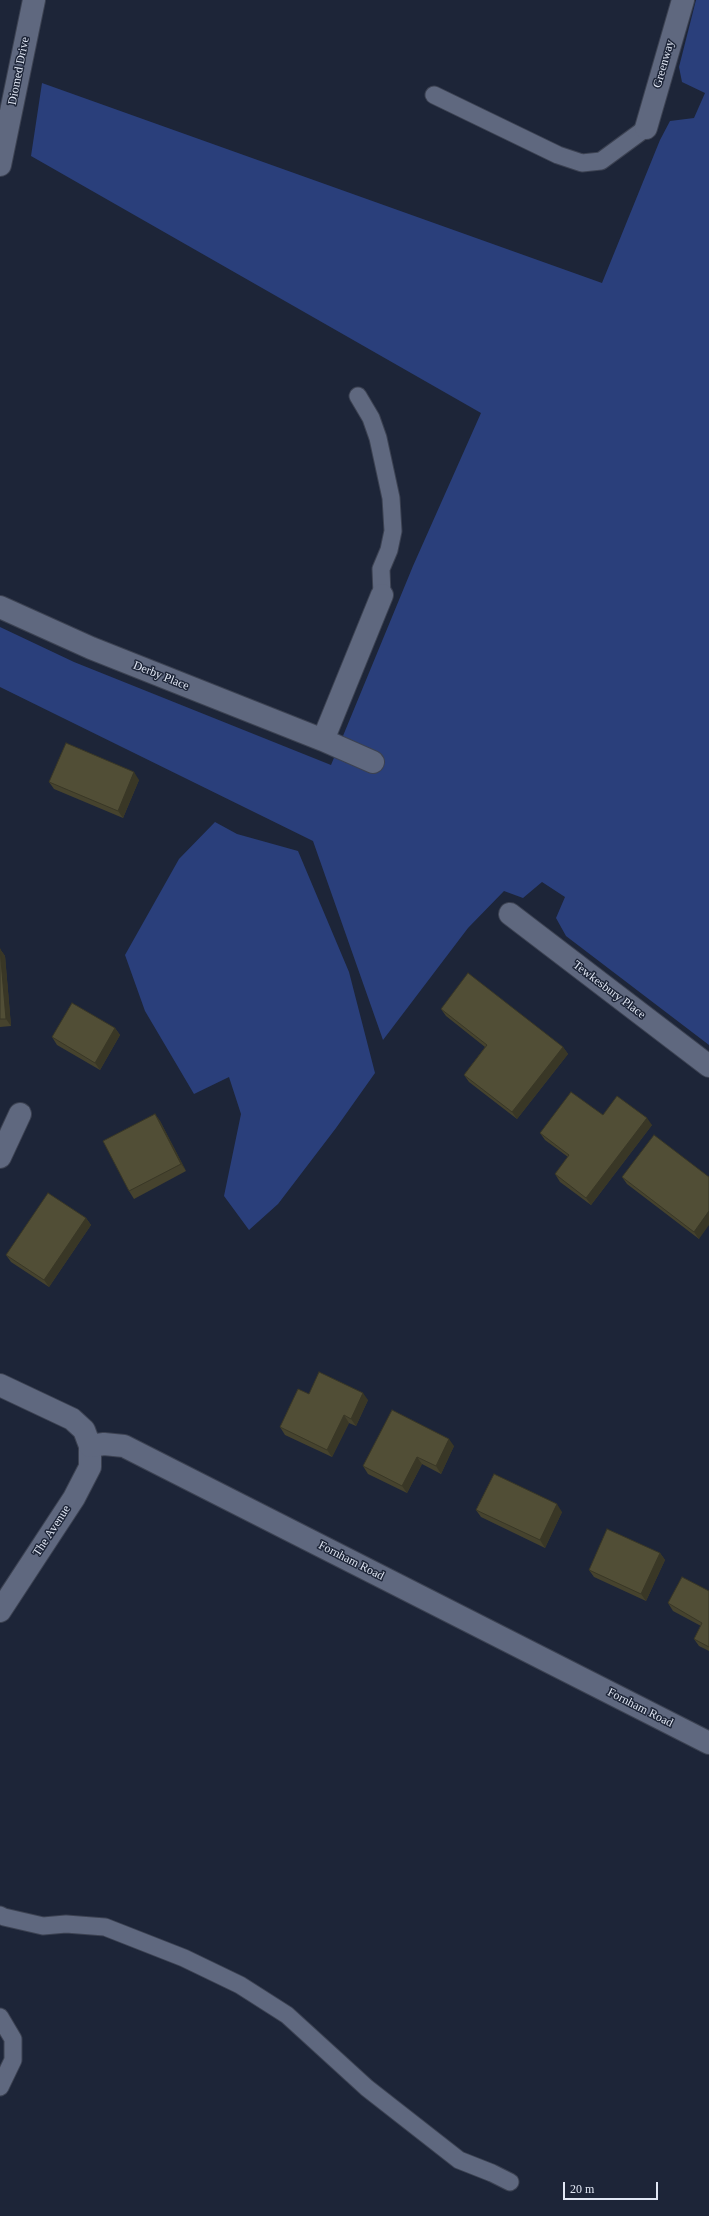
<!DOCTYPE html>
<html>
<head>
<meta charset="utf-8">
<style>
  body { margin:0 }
  #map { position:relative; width:709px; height:2216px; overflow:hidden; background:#1d2538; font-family:"Times New Roman",serif }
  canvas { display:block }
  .scale { position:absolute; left:563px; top:2182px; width:95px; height:18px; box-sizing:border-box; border:2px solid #e1e7f4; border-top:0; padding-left:5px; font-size:12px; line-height:14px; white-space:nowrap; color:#e1e7f4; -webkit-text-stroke:3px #1d2538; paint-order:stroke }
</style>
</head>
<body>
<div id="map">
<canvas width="709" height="2216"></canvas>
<div class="scale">20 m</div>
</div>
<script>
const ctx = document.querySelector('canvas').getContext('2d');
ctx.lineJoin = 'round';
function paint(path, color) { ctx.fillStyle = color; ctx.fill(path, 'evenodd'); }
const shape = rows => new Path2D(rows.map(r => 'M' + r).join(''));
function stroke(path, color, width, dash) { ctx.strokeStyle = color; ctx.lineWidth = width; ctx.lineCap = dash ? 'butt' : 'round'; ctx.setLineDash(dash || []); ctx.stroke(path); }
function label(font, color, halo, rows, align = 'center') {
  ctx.font = font + ' "Times New Roman",serif'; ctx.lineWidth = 3; ctx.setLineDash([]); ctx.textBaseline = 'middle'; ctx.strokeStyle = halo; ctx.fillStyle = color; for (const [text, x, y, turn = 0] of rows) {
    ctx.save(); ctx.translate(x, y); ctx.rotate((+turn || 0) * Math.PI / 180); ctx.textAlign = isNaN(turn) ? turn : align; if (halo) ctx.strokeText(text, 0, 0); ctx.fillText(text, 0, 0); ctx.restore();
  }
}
const green = shape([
  [696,0,709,0,709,1045,566,936,556,918,565,897,542,882,523,898,504,891,468,928,383,1040,313,841,0,687,0,627,74,662,331,765,413,566,481,413,31,156,42,83,602,283,660,140,670,121,694,118,705,93,682,82,679,67],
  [215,822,237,834,298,851,349,972,375,1073,336,1128,278,1204,249,1230,224,1196,241,1114,229,1077,194,1094,145,1011,125,955,179,859]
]);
const service = shape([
  [434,95,558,155,582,163,601,161,646,128],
  [358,396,371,418,378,438,391,498,393,531,389,550,381,569,382,595],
  [0,1915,4,1917,43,1926,66,1924,105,1927,184,1958,240,1985,287,2015,367,2088,459,2160,492,2173,510,2182],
  [0,2017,13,2039,13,2060,0,2087]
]);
const minor = shape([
  [646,128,683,0],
  [0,165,34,0],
  [0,607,91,648,323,740,382,595],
  [323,740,373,762],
  [510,914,709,1066],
  [0,1157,20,1114],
  [0,1611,74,1498,90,1467,90,1446]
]);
const tertiary = shape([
  [0,1385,72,1419,84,1430,90,1446,104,1444,124,1446,709,1743]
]);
const wall = shape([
  [139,780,123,818,54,789,49,782],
  [0,949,5,956,11,1026,0,1027],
  [441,1009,563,1047,568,1054,517,1119,469,1082,464,1075,485,1047,446,1016],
  [115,1028,120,1035,100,1070,57,1045,52,1037],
  [155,1114,160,1121,186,1171,134,1199,129,1191],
  [603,1115,652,1125,591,1205,560,1182,555,1174,568,1157,545,1140,540,1133],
  [622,1177,709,1177,699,1239,627,1184],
  [86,1218,91,1225,49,1287,11,1262,6,1255],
  [309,1394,368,1400,356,1426,349,1423,332,1457,285,1435,280,1427],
  [454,1446,441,1474,422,1464,407,1493,368,1474,363,1466],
  [476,1510,562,1512,545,1548,481,1517],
  [660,1553,665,1560,646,1601,594,1577,589,1570],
  [709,1591,709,1651,699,1646,694,1639,701,1626,673,1611,668,1603]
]);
const shadedWall = shape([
  [134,772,139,780,123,818,118,811],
  [0,949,5,956,11,1026,6,1019],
  [115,1028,120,1035,100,1070,95,1063],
  [563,1047,568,1054,517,1119,512,1112],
  [155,1114,160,1121,186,1171,181,1164],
  [647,1118,652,1125,591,1205,586,1198],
  [709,1211,709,1225,699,1239,694,1232],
  [86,1218,91,1225,49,1287,44,1280],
  [363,1393,368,1400,356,1426,351,1419],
  [344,1415,349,1423,332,1457,327,1450],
  [449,1439,454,1446,441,1474,436,1466],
  [417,1457,422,1464,407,1493,402,1486],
  [557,1504,562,1512,545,1548,540,1540],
  [660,1553,665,1560,646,1601,641,1594]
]);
const building = shape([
  [66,743,134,772,118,811,49,782,66,743],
  [0,949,6,1019,0,1019,0,949],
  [468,973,563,1047,512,1112,464,1075,487,1045,441,1009,468,973],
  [72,1003,115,1028,95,1063,52,1037,72,1003],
  [571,1092,603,1115,617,1096,647,1118,586,1198,555,1174,569,1155,540,1133,571,1092],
  [155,1114,181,1164,129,1191,103,1141,155,1114],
  [654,1135,709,1177,709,1211,694,1232,622,1177,654,1135],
  [48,1193,86,1218,44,1280,6,1255,48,1193],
  [319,1372,363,1393,351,1419,344,1415,327,1450,280,1427,298,1389,309,1394,319,1372],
  [392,1410,449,1439,436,1466,417,1457,402,1486,363,1466,392,1410],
  [494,1474,557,1504,540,1540,476,1510,494,1474],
  [607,1529,660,1553,641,1594,589,1570,607,1529],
  [682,1577,709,1591,709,1647,694,1639,702,1623,668,1603,682,1577]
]);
const streetNames = [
  ["Greenway",664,64,-74],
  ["Diomed Drive",19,71,-79],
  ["Derby Place",161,676,22],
  ["Tewkesbury Place",609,990,37],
  ["The Avenue",52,1531,-57],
  ["Fornham Road",351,1561,27],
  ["Fornham Road",640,1708,27]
];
paint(green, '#2a3f7b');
stroke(service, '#3c4252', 19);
stroke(minor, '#3c4252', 24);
stroke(tertiary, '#3c4252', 24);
stroke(service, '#5f687f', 17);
stroke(minor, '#5f687f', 22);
stroke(tertiary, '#5f687f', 22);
paint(wall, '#46432e');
paint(shadedWall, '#393726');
paint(building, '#514e36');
stroke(building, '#393726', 1);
label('12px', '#e1e7f4', '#1d2538', streetNames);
</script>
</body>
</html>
